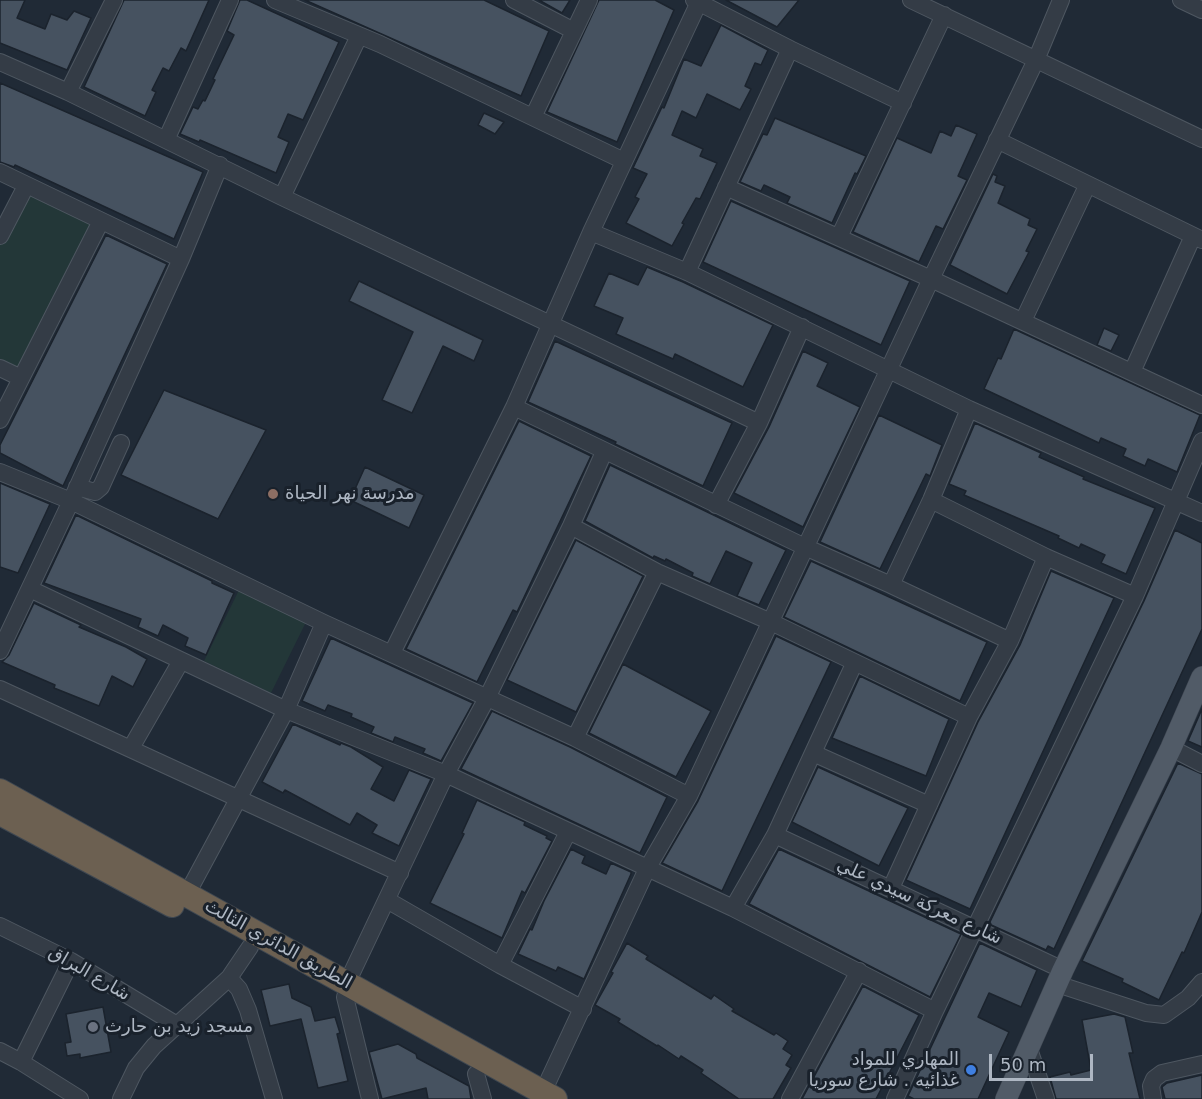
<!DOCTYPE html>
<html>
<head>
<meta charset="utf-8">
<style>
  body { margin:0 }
  #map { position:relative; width:1202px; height:1099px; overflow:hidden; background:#202a36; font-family:"DejaVu Sans",sans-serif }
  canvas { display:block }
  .scale { position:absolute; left:989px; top:1054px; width:104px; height:27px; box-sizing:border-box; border:3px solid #aeb7c3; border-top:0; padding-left:8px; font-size:18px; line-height:21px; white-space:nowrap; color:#aeb7c3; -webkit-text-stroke:4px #19212b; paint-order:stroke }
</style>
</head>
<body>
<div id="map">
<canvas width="1202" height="1099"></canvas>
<div class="scale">50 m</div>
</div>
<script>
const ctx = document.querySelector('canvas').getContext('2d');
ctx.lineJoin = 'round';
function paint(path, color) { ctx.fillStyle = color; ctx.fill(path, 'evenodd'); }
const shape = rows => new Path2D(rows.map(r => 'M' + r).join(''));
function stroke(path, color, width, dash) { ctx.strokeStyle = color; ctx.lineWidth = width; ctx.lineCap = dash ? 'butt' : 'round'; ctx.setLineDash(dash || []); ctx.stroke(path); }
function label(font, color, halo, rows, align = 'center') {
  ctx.font = font + ' "DejaVu Sans",Cairo,sans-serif'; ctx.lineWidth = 6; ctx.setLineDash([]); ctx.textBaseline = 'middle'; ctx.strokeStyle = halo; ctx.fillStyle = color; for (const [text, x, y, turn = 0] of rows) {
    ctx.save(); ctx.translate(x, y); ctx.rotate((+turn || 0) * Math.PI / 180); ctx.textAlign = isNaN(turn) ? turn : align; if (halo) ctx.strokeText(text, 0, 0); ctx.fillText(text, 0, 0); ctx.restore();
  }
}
const green = shape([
  [26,186,101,221,20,378,0,368,0,237],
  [240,588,307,620,271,693,204,661]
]);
const building = shape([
  [0,0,25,0,17,18,45,29,51,14,67,20,74,11,91,18,67,70,0,43,0,0],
  [124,0,209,0,186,51,181,48,169,71,163,68,152,90,156,92,145,116,84,87,124,0],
  [240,0,247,0,339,42,303,120,288,114,278,137,289,142,276,173,200,140,199,142,180,134,193,107,198,109,203,100,205,101,215,80,213,79,234,35,227,31,240,0],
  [305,0,484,0,549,31,521,96,305,0],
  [539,0,570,0,562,13,539,0],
  [599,0,655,0,674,10,617,142,547,112,599,0],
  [726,0,799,0,777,27,726,0],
  [721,25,768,50,761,65,755,63,745,86,751,89,740,110,707,94,696,118,682,111,672,135,703,149,700,156,717,163,700,199,696,198,682,223,684,224,672,246,626,223,639,199,635,197,647,174,633,168,662,107,664,108,684,59,701,66,721,25],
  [0,83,203,172,174,239,15,165,14,167,0,162,0,83],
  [484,113,504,122,495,134,478,125,484,113],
  [775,118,866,156,857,174,855,173,832,223,787,203,790,197,764,185,761,191,740,182,763,134,767,135,775,118],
  [956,125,977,134,958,176,967,180,943,229,936,226,919,262,853,232,897,138,931,153,940,131,951,136,956,125],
  [993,174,997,176,995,182,1005,186,998,203,1030,219,1028,225,1037,229,1026,251,1029,252,1007,294,950,265,993,174],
  [731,201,910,281,881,345,703,262,731,201],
  [106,235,167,264,63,486,0,453,0,445,106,235],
  [647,267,683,282,773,325,743,387,675,354,673,359,616,334,623,318,594,306,609,273,638,285,647,267],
  [359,281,483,340,474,361,443,346,412,413,382,400,413,332,349,301,359,281],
  [1104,328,1119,335,1111,351,1097,345,1104,328],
  [1014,329,1200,415,1177,472,1148,459,1145,466,1123,456,1126,449,1101,438,1099,443,984,389,998,358,1001,359,1014,329],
  [555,341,732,423,703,486,615,444,616,442,528,402,555,341],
  [803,351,828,363,817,386,860,407,803,527,734,493,769,427,803,351],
  [164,390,266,430,218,519,121,475,164,390],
  [879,415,942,445,930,476,926,474,880,569,820,542,879,415],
  [519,421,591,456,517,612,513,610,477,682,406,649,519,421],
  [975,423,1041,453,1039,457,1084,477,1083,479,1155,508,1126,574,1101,563,1105,555,1081,544,1079,548,1058,538,1059,536,964,495,966,491,949,484,975,423],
  [610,465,786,550,759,605,737,596,752,563,726,551,710,584,692,576,693,573,666,559,665,561,654,556,653,558,585,521,610,465],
  [365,467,424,495,409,528,350,500,365,467],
  [0,483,50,504,18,573,0,567,0,483],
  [76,515,212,581,212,583,234,593,206,655,185,646,188,638,163,625,158,636,138,627,141,619,44,583,76,515],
  [1175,530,1202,543,1202,629,1054,949,1048,946,1046,950,989,924,1144,601,1175,530],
  [576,540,643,576,576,712,507,680,576,540],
  [811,561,987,642,960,701,784,617,811,561],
  [1051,571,1114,598,970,909,906,880,978,722,1020,645,1051,571],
  [34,603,81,625,79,627,126,647,147,659,133,687,112,676,99,706,54,688,55,685,2,662,9,655,34,603],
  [776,636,831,662,722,891,662,863,698,801,776,636],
  [331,638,473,703,441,761,423,753,425,749,395,737,393,742,371,733,374,727,351,717,352,714,328,705,325,711,302,701,331,638],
  [623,664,711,711,676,777,589,733,623,664],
  [860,676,949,719,926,776,832,738,860,676],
  [1202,709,1202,747,1188,741,1202,709],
  [492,711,570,747,667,797,640,853,461,769,492,711],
  [293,724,340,745,341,743,351,747,383,767,371,789,394,801,409,770,431,779,399,846,372,833,377,825,357,813,350,825,285,790,283,793,262,782,293,724],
  [1178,763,1202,774,1202,912,1184,953,1182,952,1159,1000,1122,982,1123,979,1082,961,1178,763],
  [818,767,908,808,879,866,792,822,818,767],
  [477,800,525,822,524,825,547,836,546,838,552,841,525,893,522,891,502,938,430,903,464,834,462,833,477,800],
  [571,849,585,856,582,863,606,874,611,863,631,872,631,874,584,979,558,967,556,971,518,954,530,929,532,930,544,901,571,849],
  [779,849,961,934,930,997,749,904,779,849],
  [627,943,648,956,646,959,711,999,714,995,734,1009,732,1011,774,1035,776,1033,788,1041,783,1049,792,1055,786,1065,791,1068,773,1099,739,1099,701,1073,703,1070,681,1056,679,1059,658,1045,657,1046,618,1022,620,1019,595,1005,613,973,611,972,627,943],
  [980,943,1037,970,1021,1007,989,993,978,1017,1009,1032,978,1099,914,1099,908,1096,980,943],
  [289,984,292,998,311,1007,315,1021,335,1017,340,1033,337,1034,348,1081,318,1088,301,1019,270,1026,261,990,289,984],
  [863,986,919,1015,876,1099,802,1099,863,986],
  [103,1007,111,1052,80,1058,80,1054,67,1056,65,1043,71,1042,66,1014,103,1007],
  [1114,1014,1125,1017,1133,1053,1129,1053,1140,1099,1056,1099,1050,1077,1070,1072,1071,1075,1091,1070,1082,1020,1114,1014],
  [398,1044,416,1054,417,1058,469,1086,471,1099,428,1099,426,1088,382,1099,369,1052,398,1044],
  [1202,1075,1202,1099,1165,1099,1162,1087,1167,1083,1202,1075]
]);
const minor = shape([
  [275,0,380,44,624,161],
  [514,0,574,31],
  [694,0,790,49,903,103],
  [911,0,1202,139],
  [1181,0,1202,10],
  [0,62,68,92,282,197,759,423],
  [68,92,114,0],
  [533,117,589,0],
  [166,140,230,0],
  [997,140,1202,240],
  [0,172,181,259],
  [726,187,931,279,1202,405],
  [282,197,359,36],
  [591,232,687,272,969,409,1202,513],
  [0,236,26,186],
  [839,237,944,15],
  [687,272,790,49],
  [1023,321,1087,186],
  [0,368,21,378],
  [1132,372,1193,236],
  [514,407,805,547,891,585,1010,641],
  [0,420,101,221],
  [0,472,71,501,324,623,575,738,689,796],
  [77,487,95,492,101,487,121,443],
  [931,500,1046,557,1135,596],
  [716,505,759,423,802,327],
  [571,526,657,572,771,622,969,717],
  [891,585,931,500,969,409],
  [30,589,286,710,446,774,733,908,935,1011],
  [0,651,71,501,181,259,220,165],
  [392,653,514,407,591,232,700,0],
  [0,689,400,873],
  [575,738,657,572],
  [131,748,181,661],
  [1171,748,1202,764],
  [813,753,929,805],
  [775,835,1063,970],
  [891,888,969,717,1010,641,1046,557],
  [187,894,286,710,324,623],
  [387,900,500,965,568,832],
  [733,908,775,835,854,664],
  [0,926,71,961,177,1025],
  [500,965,583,1009],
  [229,978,239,989,248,1010,274,1099],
  [347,983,446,774,487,698,571,526,604,452],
  [1057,984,1146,1013,1164,1015,1188,998,1202,982],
  [345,997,370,1099],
  [1029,1049,1046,1099],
  [0,1051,21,1062,80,1099],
  [21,1062,71,961],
  [476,1074,483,1099],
  [543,1092,647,869,689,796,931,279,1036,60,1061,0],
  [121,1099,136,1068,154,1046,229,978,250,947],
  [790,1099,859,971],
  [895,1099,935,1011,1135,596,1202,441],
  [1153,1099,1151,1086,1154,1079,1162,1073,1202,1064]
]);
const major = shape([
  [1006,1099,1063,970,1171,748,1202,677]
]);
const highway = shape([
  [0,791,555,1099],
  [0,813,172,905]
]);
const markers = [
  [273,494,6,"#8d6e63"],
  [93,1027,6,"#6b7280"],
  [971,1070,6,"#3f7fe0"]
];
const poiNames = [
  ["مدرسة نهر الحياة",285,494],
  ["مسجد زيد بن حارث",105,1027],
  ["المهاري للمواد",959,1060,"right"],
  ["غذائيه . شارع سوريا",959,1081,"right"]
];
const streetNames = [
  ["شارع معركة سيدي علي",919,902,25],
  ["الطريق الدائري الثالث",278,945,29],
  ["شارع البراق",89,974,30]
];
paint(green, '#233738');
paint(building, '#465260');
stroke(building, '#1b232d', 1.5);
stroke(minor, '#4e5761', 18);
stroke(major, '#3d4550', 22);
stroke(highway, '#3e4751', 26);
stroke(minor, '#343c46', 16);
stroke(major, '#515b67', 21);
stroke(highway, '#6c6051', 24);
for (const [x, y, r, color] of markers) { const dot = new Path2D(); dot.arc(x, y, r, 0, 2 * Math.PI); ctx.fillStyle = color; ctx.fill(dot); stroke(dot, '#19212b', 2); }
label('18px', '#aeb7c3', '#19212b', poiNames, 'left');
label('18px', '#aeb7c3', '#19212b', streetNames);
</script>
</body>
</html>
